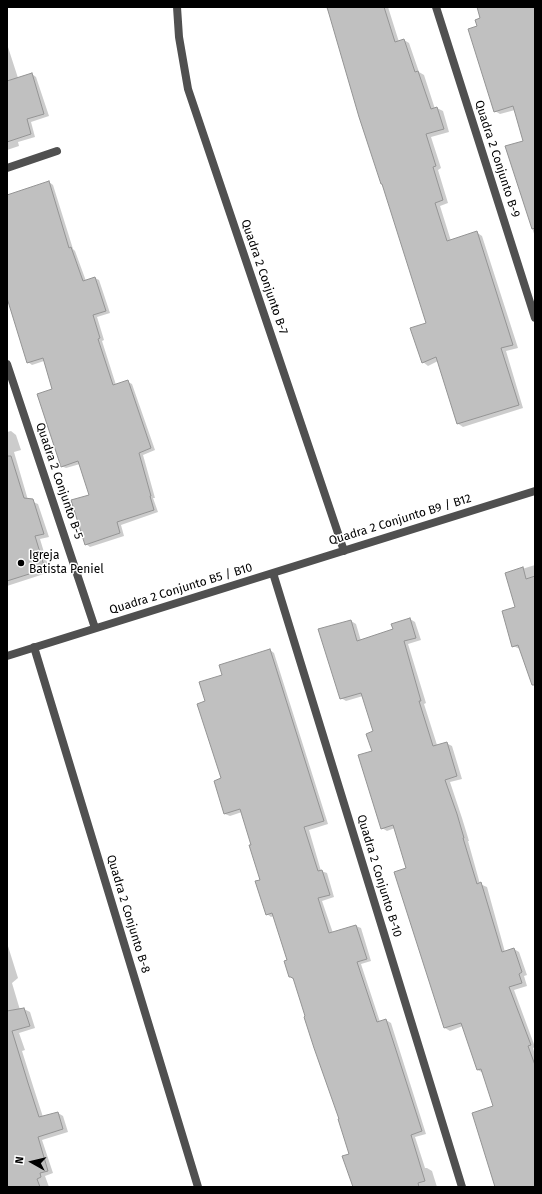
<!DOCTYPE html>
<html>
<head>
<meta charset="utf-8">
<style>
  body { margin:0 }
  #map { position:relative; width:542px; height:1194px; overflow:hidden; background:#fff; font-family:"Fira Sans",sans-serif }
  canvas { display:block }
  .frame { position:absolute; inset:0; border:8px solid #000; pointer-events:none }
  .north { position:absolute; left:12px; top:1142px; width:40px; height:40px; -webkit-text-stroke:3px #fff; paint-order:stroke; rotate:278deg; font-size:11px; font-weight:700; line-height:16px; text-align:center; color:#000 }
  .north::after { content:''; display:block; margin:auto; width:14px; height:18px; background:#000; clip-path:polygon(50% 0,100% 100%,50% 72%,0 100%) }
</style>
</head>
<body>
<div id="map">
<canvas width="542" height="1194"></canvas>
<div class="frame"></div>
<div class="north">N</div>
</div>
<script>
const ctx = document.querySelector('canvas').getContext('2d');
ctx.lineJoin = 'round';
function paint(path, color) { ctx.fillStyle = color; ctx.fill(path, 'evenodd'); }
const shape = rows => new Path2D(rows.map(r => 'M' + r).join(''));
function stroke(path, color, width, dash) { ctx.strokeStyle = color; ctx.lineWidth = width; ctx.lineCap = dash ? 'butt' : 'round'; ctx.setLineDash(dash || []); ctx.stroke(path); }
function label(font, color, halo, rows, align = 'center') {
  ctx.font = font + ' "Fira Sans",sans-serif'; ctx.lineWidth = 3; ctx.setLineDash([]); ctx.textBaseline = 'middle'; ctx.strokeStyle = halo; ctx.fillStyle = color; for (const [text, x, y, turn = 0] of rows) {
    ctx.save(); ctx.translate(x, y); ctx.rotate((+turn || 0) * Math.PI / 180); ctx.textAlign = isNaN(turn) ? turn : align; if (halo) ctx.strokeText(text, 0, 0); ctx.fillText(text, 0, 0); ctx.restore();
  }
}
const shadow = shape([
  [326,7,388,7,399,42,404,40,409,43,419,72,424,75,435,109,437,108,443,111,449,132,431,137,441,168,438,170,448,203,440,206,451,241,476,232,482,236,518,348,506,351,523,408,463,427,457,423,438,361,428,366,423,362,427,324,330,14,329,13],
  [478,7,535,7,535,237,507,147,524,141,515,110,500,114,495,111,478,27,481,19],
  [7,44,18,78,32,74,36,77,49,116,31,122,35,137,18,142,19,146,7,150],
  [49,182,53,185,73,249,75,251,86,281,95,278,99,280,110,313,97,317,104,340,102,341,116,385,128,382,132,384,155,450,143,455,155,498,153,498,158,512,121,525,124,536,90,547,86,544,91,495,80,464,66,468,61,466,53,390,44,361,32,365,28,362,7,295,7,196],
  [11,431,16,435,21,450,14,452,28,500,38,504,49,537,40,539,50,572,7,586,7,432],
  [535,565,535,676,520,649,513,646,516,608,506,574],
  [410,619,415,622,421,640,408,644,426,703,424,704,437,745,446,743,452,746,462,779,450,782,462,818,469,841,468,841,480,884,487,887,505,952,514,949,519,952,527,975,524,976,527,986,514,990,535,1047,533,1048,535,1055,535,1187,496,1187,494,1107,483,1073,478,1070,463,1026,450,1031,445,1028,407,869,395,828,387,831,382,828,373,752,374,732,363,696,346,701,341,698,351,621,356,624,361,641,395,630],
  [270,650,274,653,328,824,309,830,321,871,327,873,334,897,322,901,333,933,356,926,361,928,371,961,361,964,380,1022,386,1020,391,1023,426,1134,415,1137,425,1168,427,1168,432,1171,437,1187,356,1187,350,1154,329,1086,327,1085,315,1048,307,1017,294,979,290,977,288,960,274,916,271,917,267,914,261,880,242,812,230,816,225,814,215,781,222,778,207,702,224,676],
  [7,943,18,978,12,983,20,1010,24,1009,30,1012,35,1028,19,1033,25,1050,22,1051,33,1086,43,1117,58,1113,63,1116,68,1132,42,1140,53,1173,45,1176,49,1187,7,1187]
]);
const building = shape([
  [327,7,384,7,395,42,404,39,415,72,418,71,431,109,437,107,444,129,426,134,436,166,433,167,443,200,435,203,447,241,477,231,513,345,501,348,519,405,457,424,436,357,422,363,410,328,426,323,382,184,381,184,359,117,327,7],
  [477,7,535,7,535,228,532,229,505,146,523,141,513,106,494,112,468,29,477,26,475,20,480,18,477,7],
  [32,73,44,114,27,119,31,134,7,142,7,81,32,73],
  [49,181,69,248,71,247,83,281,95,277,106,311,93,315,100,338,98,339,113,385,128,380,151,448,139,453,151,496,150,496,154,510,117,522,120,533,85,545,71,500,89,495,78,461,61,467,37,394,52,389,43,358,27,363,7,298,7,195,49,181],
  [7,456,11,456,24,498,33,499,44,534,35,536,45,569,7,581,7,456],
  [523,567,526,579,535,576,535,685,532,685,518,645,512,647,502,611,515,607,505,573,523,567],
  [410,618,416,638,404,641,421,701,419,701,433,746,447,742,457,776,445,780,457,814,464,838,463,838,477,884,481,882,502,952,514,948,522,972,519,974,522,983,509,987,531,1045,528,1046,535,1065,535,1187,495,1187,472,1113,493,1106,481,1069,477,1070,461,1023,444,1028,394,872,406,868,393,825,381,829,358,755,372,751,366,734,373,731,361,693,340,699,318,629,351,620,357,641,393,629,391,624,410,618],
  [270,649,324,821,304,827,318,871,322,870,330,895,318,898,329,933,356,925,367,959,357,962,377,1022,386,1019,422,1131,411,1135,425,1181,418,1183,419,1187,353,1187,342,1156,349,1154,338,1119,339,1119,314,1048,304,1017,305,1016,293,978,292,978,291,977,289,977,284,961,287,960,272,913,266,915,255,881,260,880,249,845,251,845,240,809,224,814,214,781,221,778,197,704,205,701,199,682,222,675,219,665,270,649],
  [24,1008,30,1026,12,1031,28,1083,39,1117,58,1112,63,1129,38,1137,48,1171,40,1173,41,1177,37,1179,40,1187,7,1187,7,1011,24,1008]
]);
const minor = shape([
  [177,7,179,37,188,89,344,551],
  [436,7,535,318],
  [7,168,57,151],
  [7,364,95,628],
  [273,573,462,1187],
  [34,647,198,1187],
  [7,656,535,491]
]);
const markers = [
  [21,563,4,"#000"]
];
const streetNames = [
  ["Quadra 2 Conjunto B-9",497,159,72],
  ["Quadra 2 Conjunto B-7",264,277,71],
  ["Quadra 2 Conjunto B-5",59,481,71],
  ["Quadra 2 Conjunto B9 / B12",400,520,-17],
  ["Quadra 2 Conjunto B5 / B10",181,589,-17],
  ["Quadra 2 Conjunto B-10",379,876,73],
  ["Quadra 2 Conjunto B-8",128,914,73]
];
const poiNames = [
  ["Igreja",29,556],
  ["Batista Peniel",29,570]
];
paint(shadow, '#0003');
paint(building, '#c0c0c0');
stroke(building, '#949494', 1);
stroke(minor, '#505050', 8);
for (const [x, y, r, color] of markers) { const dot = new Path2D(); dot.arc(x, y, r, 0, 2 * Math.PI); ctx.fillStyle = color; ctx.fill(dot); stroke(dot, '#fff', 1.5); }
label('12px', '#000', '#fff', streetNames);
label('12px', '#000', '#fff', poiNames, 'left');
</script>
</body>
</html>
